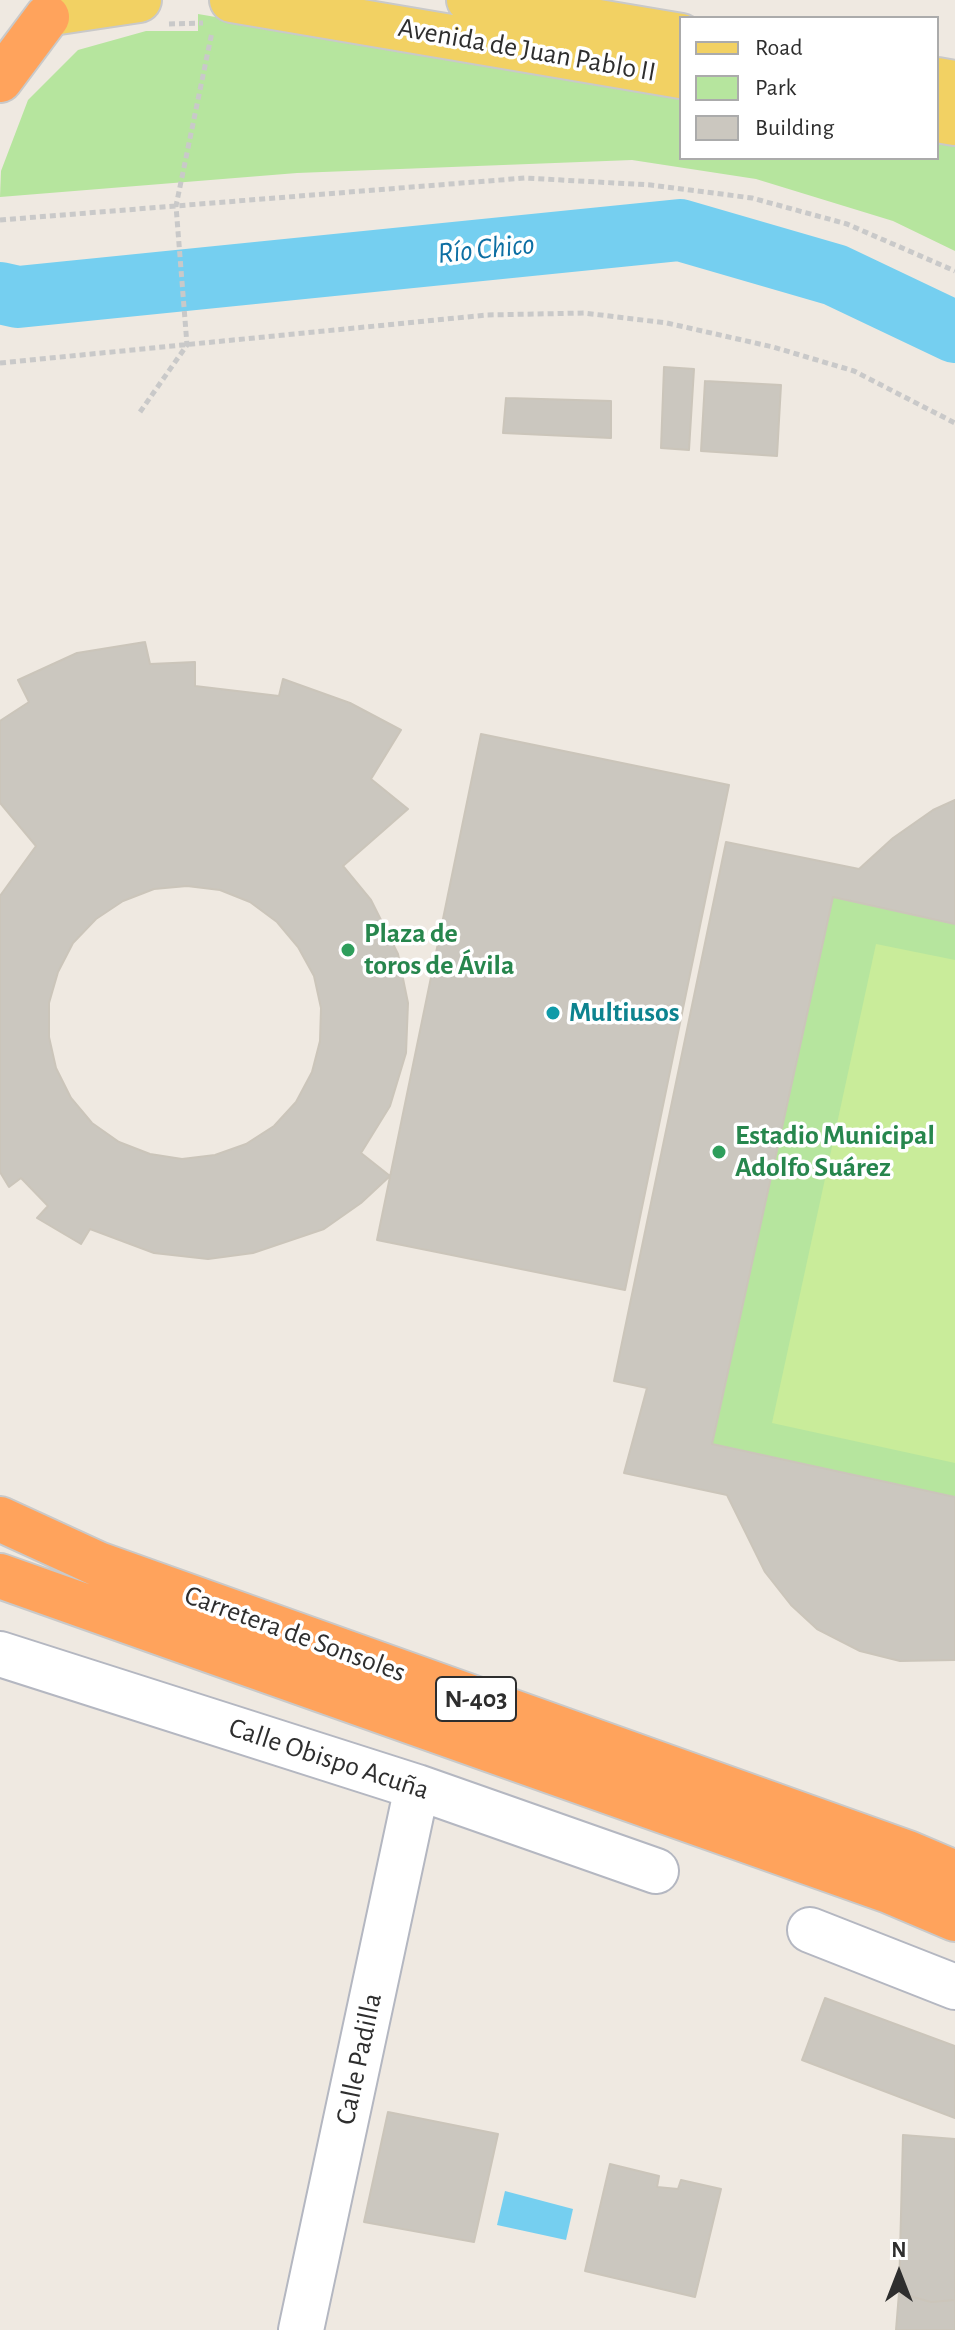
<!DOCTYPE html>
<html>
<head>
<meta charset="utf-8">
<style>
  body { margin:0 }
  #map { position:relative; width:955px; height:2330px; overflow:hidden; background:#efe9e1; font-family:"Alegreya Sans",sans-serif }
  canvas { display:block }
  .legend { position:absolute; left:679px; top:16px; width:260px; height:144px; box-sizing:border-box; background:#fff; border:2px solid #ababab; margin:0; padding:10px 14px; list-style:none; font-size:24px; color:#2e2e2e }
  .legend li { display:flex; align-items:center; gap:16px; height:40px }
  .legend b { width:40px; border:2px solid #ababab }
  .north { position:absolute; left:859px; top:2234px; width:80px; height:80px; -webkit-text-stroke:6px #fff; paint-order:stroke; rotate:0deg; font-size:22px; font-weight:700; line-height:32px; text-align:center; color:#2e2e2e }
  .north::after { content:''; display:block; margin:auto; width:28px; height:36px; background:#2e2e2e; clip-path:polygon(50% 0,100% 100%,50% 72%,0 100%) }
</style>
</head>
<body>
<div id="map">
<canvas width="955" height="2330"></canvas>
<ul class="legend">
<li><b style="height:10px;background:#f2d163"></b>Road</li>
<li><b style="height:22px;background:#b6e59e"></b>Park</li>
<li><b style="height:22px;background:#cbc7bf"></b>Building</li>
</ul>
<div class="north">N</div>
</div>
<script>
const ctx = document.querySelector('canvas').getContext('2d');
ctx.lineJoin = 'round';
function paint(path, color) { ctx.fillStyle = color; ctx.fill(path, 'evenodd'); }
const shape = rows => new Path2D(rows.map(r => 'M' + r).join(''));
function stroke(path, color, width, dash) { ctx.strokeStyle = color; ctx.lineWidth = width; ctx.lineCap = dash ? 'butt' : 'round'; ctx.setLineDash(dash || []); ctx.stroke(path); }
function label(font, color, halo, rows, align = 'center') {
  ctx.font = font + ' "Alegreya Sans",sans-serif'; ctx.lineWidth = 7; ctx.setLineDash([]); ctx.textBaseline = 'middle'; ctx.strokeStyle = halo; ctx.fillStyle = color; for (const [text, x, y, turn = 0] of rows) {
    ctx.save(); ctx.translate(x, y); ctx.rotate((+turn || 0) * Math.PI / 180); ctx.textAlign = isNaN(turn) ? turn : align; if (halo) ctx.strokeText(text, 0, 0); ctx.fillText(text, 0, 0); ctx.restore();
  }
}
const green = shape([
  [198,14,681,96,681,158,937,158,937,139,955,142,955,251,893,221,756,179,632,160,297,173,0,197,1,171,28,100,78,50,146,31,198,31],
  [833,897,955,924,955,1497,712,1444]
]);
const pitch = shape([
  [876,944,955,960,955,1463,772,1423]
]);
const water = shape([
  [505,2191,573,2209,566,2240,497,2225]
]);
const river = shape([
  [0,293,18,297,680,230,835,275,955,332]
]);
const building = shape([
  [664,367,694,369,689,450,661,448,664,367],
  [705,381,781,385,777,456,701,451,705,381],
  [506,398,611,401,611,438,503,433,506,398],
  [145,642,150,664,195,662,195,686,279,696,283,679,350,703,401,730,371,779,408,809,343,866,371,900,398,954,408,1003,406,1053,390,1106,361,1153,390,1176,361,1203,324,1229,253,1253,208,1259,154,1253,90,1229,81,1244,37,1218,48,1206,21,1178,9,1187,0,1172,0,896,36,846,0,803,0,721,29,702,18,680,77,653,145,642],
  [187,886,220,890,250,902,277,922,298,947,314,976,321,1008,320,1041,312,1072,296,1102,274,1126,246,1144,215,1155,182,1159,150,1154,119,1142,92,1123,71,1098,56,1068,49,1037,49,1003,58,972,73,943,96,919,123,901,154,889,187,886],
  [481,734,729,785,625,1290,377,1240,481,734],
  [955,800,955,924,833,897,712,1444,955,1497,955,1660,900,1661,860,1651,817,1629,791,1605,765,1572,727,1495,624,1473,647,1388,614,1381,726,842,859,869,893,838,933,810,955,800],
  [825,1998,955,2046,955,2118,802,2060,825,1998],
  [388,2112,498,2134,474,2242,364,2222,388,2112],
  [903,2135,955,2139,955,2300,931,2302,899,2293,903,2135],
  [610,2164,659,2176,657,2187,678,2189,681,2180,721,2189,695,2297,585,2271,610,2164],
  [899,2293,931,2302,955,2300,955,2330,896,2330,899,2293]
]);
const path = shape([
  [169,24,203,23],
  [0,220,525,178,651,185,752,198,847,224,955,271],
  [0,363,487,315,584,313,667,323,773,347,854,371,955,423],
  [140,412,187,345,176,206,212,32]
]);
const minor = shape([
  [0,1654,417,1787,656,1871],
  [810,1930,955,1987],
  [301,2330,417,1787]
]);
const major = shape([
  [232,0,681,76],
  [469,0,681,36],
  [52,13,139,0],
  [937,80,955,83],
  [937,120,955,123]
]);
const highway = shape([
  [0,80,47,17],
  [0,1519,98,1564,908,1853,955,1873],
  [0,1576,889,1891,955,1919]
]);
const markers = [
  [348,950,8,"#2e9e5b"],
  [553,1013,8,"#0f9aa8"],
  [719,1152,8,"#2e9e5b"]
];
const shields = [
  [476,1699,80]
];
const shieldNames = [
  ["N-403",476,1699]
];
const streetNames = [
  ["Avenida de Juan Pablo II",527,50,10],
  ["Carretera de Sonsoles",295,1634,20],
  ["Calle Obispo Acuña",329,1759,18],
  ["Calle Padilla",359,2059,-78]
];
const leisureNames = [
  ["Plaza de",364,934],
  ["toros de Ávila",364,966],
  ["Estadio Municipal",735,1136],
  ["Adolfo Suárez",735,1168]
];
const cultureNames = [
  ["Multiusos",569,1013]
];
const waterNames = [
  ["Río Chico",486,249,-6]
];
paint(green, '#b6e59e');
paint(pitch, '#c9ec9a');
paint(water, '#75cff0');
stroke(river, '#75cff0', 62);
paint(building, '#cbc7bf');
stroke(building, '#cbc5ba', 2);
stroke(minor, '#b4b7c1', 48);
stroke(major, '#c9c9c9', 48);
stroke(highway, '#c9c9c9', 48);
stroke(path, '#c9c9c9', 5, [6, 4]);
stroke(minor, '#fff', 44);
stroke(major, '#f2d163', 44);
stroke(highway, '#ffa35c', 44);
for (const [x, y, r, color] of markers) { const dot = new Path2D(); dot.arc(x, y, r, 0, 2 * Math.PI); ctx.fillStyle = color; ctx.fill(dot); stroke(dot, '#fff', 3); }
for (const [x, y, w] of shields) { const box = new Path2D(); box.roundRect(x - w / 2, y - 22, w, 44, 6); ctx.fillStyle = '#fff'; ctx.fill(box); stroke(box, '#2e2e2e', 2); }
label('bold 26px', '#2e2e2e', null, shieldNames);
label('28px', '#2e2e2e', '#fff', streetNames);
label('bold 28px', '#27864d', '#fff', leisureNames, 'left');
label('bold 28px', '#0d838f', '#fff', cultureNames, 'left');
label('italic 30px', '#0d6fa3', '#fff', waterNames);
</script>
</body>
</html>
